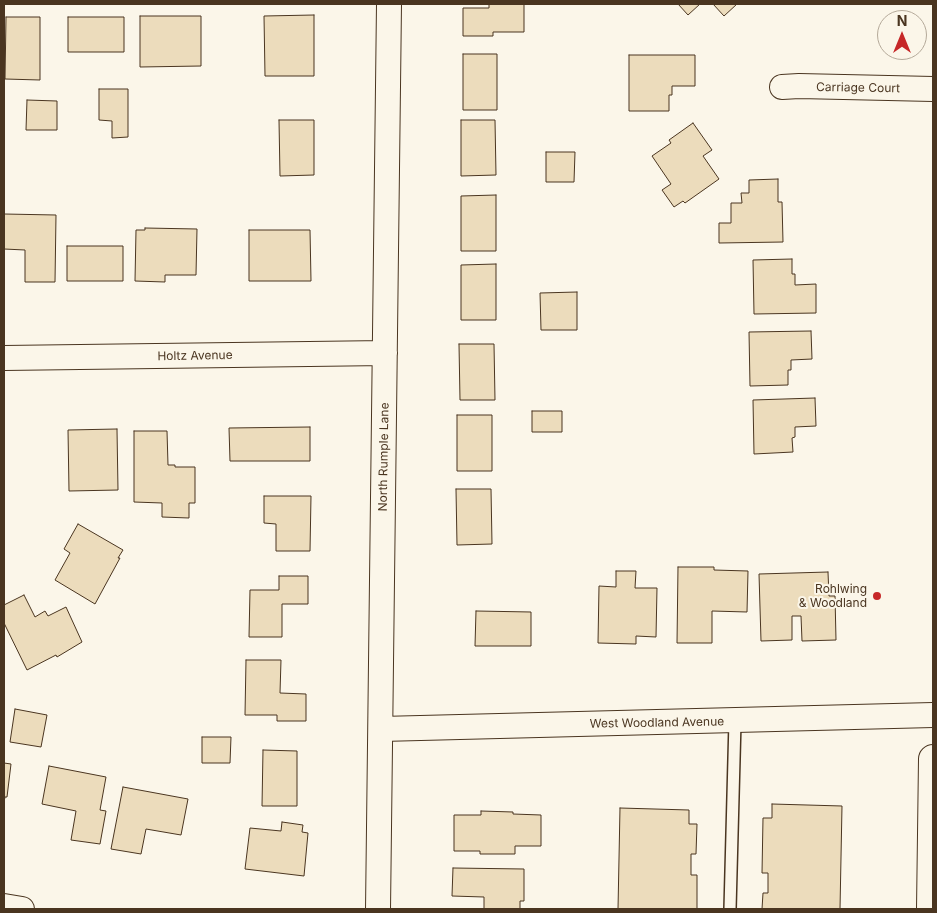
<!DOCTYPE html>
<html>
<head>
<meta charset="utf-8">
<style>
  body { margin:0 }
  #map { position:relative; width:937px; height:913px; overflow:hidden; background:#fbf6e9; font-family:Inter,sans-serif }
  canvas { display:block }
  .frame { position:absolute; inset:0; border:5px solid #4a3520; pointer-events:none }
  .north { position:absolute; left:877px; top:10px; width:50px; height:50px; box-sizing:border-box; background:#fbf6e9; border:1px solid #b4a999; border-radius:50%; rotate:0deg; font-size:14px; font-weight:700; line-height:20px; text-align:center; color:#4a3520 }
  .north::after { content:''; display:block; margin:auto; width:18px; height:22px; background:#c62828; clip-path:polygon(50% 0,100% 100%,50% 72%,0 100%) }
</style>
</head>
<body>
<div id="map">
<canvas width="937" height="913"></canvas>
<div class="frame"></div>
<div class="north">N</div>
</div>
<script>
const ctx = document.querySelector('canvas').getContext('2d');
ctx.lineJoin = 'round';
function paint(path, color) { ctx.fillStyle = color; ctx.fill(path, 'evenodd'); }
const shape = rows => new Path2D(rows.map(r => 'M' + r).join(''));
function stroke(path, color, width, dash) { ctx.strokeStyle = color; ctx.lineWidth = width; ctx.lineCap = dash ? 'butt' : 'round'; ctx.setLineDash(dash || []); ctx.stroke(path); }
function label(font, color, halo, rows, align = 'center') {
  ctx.font = font + ' Inter,sans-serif'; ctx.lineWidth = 4; ctx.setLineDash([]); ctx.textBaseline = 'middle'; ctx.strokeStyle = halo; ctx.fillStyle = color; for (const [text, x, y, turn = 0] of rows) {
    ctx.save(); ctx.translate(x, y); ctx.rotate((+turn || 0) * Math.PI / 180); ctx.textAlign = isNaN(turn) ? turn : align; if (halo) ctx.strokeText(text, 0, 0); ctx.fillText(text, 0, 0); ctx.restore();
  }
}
const building = shape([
  [489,4,524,4,524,32,493,32,493,36,463,36,463,8,489,8,489,4],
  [678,4,700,4,688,15,678,4],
  [713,4,737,4,724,16,713,4],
  [314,15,314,76,265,76,264,16,314,15],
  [140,16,201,16,201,66,140,67,140,16],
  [6,17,40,17,40,80,5,79,6,17],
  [68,17,124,17,124,52,68,52,68,17],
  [463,54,497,54,497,110,463,110,463,54],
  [629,55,695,55,695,86,672,86,672,95,669,95,669,111,629,111,629,55],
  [99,89,128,89,128,137,112,138,112,121,99,120,99,89],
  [27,100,57,101,57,130,26,130,27,100],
  [279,120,314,120,314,175,280,176,279,120],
  [461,120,495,120,496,175,461,176,461,120],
  [693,123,712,150,703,156,719,179,685,203,683,201,674,207,662,190,671,184,652,156,671,143,669,140,693,123],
  [546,152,575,152,574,182,546,182,546,152],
  [778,179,778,202,782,202,783,242,719,243,719,223,731,223,731,203,742,203,741,193,749,193,749,180,778,179],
  [496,195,496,251,461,251,461,196,496,195],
  [4,214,56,215,55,282,25,282,25,250,4,249,4,214],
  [145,228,197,229,196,275,165,275,165,282,135,281,136,230,145,230,145,228],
  [249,230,310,230,311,281,249,281,249,230],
  [67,246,123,246,123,281,67,281,67,246],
  [792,259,792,274,795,274,795,285,816,284,816,313,754,314,753,260,792,259],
  [496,264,496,320,461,320,461,265,496,264],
  [577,292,577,330,541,330,540,293,577,292],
  [811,331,812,359,791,360,791,370,788,370,788,385,750,386,749,332,811,331],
  [459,344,494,344,495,400,460,400,459,344],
  [815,398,816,426,795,427,795,437,792,438,793,452,754,454,753,400,815,398],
  [532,411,562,411,562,432,532,432,532,411],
  [457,415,492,415,492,471,457,471,457,415],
  [310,427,310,461,230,461,229,428,310,427],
  [117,429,118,490,69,491,68,430,117,429],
  [134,431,167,431,168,465,175,465,175,467,195,467,195,503,189,503,189,518,162,517,162,503,134,502,134,431],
  [456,489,491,489,492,544,457,545,456,489],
  [264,496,311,496,310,551,276,551,276,524,264,523,264,496],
  [78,524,123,550,118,558,120,558,95,604,55,580,70,553,64,549,78,524],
  [678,567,714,567,714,570,748,571,747,612,712,611,712,643,677,643,678,567],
  [616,571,636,571,635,588,657,588,656,637,636,636,636,644,598,643,599,586,616,587,616,571],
  [828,572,829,596,835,596,836,640,802,641,801,616,792,616,792,640,761,641,759,574,828,572],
  [279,576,308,576,308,604,282,604,282,637,249,637,250,590,279,590,279,576],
  [24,595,35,617,45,611,48,616,66,607,82,642,57,657,56,655,27,670,4,623,4,605,24,595],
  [476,611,531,612,531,646,475,646,476,611],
  [246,660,281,660,280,693,306,694,306,721,277,721,277,715,245,715,246,660],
  [15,709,47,715,41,747,10,742,15,709],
  [202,737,231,737,230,763,202,763,202,737],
  [263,750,297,751,297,806,262,806,263,750],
  [4,763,11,764,7,797,5,797,4,802,4,763],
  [49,766,106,777,100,810,106,811,100,844,71,840,76,811,42,804,49,766],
  [123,787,188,799,181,835,146,829,141,854,111,849,123,787],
  [772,804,842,806,840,909,762,909,763,893,768,893,768,873,762,873,763,818,772,818,772,804],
  [620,808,689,810,689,824,697,824,696,854,691,854,691,875,697,875,697,909,618,909,620,808],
  [481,811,513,812,513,814,541,815,541,846,515,846,515,854,480,854,480,851,454,851,454,815,481,815,481,811],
  [282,822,303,825,302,832,308,833,304,876,245,869,250,828,281,831,282,822],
  [453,868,524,869,524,901,520,901,520,909,484,909,484,897,452,896,453,868]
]);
const service = shape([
  [730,909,735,721]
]);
const minor = shape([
  [782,87,799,86,933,89],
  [4,358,385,353],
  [381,729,933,715],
  [4,906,22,909],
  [378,909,389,4]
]);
const primary = shape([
  [931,909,933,759]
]);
const markers = [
  [877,596,5,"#c62828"]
];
const streetNames = [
  ["Carriage Court",858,88,1],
  ["Holtz Avenue",195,356,-1],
  ["North Rumple Lane",384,457,-89],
  ["West Woodland Avenue",657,723,-1]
];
const poiNames = [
  ["Rohlwing",867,589],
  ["& Woodland",867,603]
];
paint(building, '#ecdcbc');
stroke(building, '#4a3520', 1);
stroke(service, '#4a3520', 14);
stroke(minor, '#4a3520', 26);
stroke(primary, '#4a3520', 30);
stroke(service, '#fbf6e9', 11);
stroke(minor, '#fbf6e9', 24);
stroke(primary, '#fbf6e9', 28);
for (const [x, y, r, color] of markers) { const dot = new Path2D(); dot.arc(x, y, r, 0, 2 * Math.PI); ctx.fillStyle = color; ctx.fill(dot); stroke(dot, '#fbf6e9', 2); }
label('12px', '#4a3520', '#fbf6e9', streetNames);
label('12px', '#4a3520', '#fbf6e9', poiNames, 'right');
</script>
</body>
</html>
